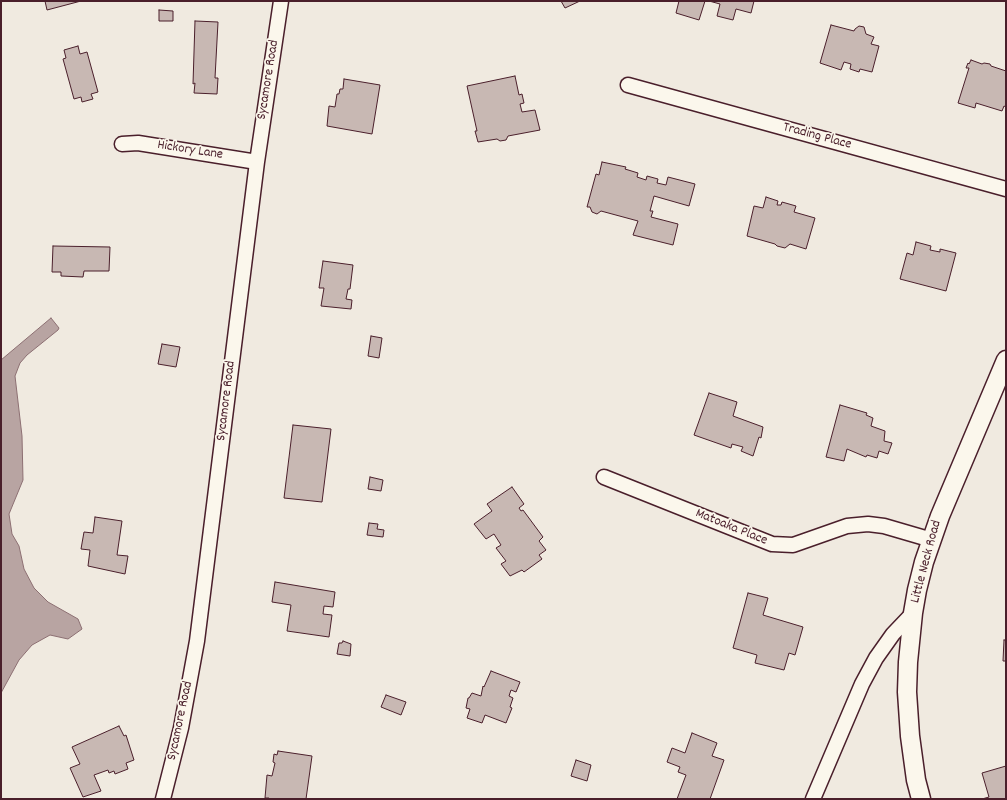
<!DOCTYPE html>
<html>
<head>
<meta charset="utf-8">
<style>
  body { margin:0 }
  #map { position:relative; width:1007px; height:800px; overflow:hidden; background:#f0eae0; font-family:Dekko,sans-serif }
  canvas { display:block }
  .frame { position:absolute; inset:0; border:2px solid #4a1f2b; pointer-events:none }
</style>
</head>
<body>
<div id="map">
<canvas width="1007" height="800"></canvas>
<div class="frame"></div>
</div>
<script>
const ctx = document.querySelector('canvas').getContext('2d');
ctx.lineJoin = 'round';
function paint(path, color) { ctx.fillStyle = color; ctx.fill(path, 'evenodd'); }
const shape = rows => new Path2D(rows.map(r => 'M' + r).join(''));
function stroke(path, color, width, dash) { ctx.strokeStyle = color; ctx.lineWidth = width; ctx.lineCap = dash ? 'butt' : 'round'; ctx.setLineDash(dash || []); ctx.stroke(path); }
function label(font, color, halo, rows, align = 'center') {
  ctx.font = font + ' Dekko,sans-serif'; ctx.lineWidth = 3.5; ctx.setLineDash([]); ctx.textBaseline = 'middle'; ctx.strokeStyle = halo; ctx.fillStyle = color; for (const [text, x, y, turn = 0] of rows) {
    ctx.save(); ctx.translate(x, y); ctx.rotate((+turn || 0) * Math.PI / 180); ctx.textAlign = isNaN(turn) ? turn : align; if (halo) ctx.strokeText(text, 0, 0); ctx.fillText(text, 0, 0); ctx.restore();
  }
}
const water = shape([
  [51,318,59,328,58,330,27,355,20,363,15,376,22,436,23,480,9,514,12,534,19,546,24,569,34,588,48,602,78,619,82,629,68,639,50,635,32,645,19,660,1,693,1,360,51,318]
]);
const building = shape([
  [45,1,81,1,47,10,45,1],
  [561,1,580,1,565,8,561,1],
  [679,1,705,1,699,20,676,13,679,1],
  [709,1,754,1,751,13,736,9,733,20,717,16,720,4,709,1],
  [159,10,173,11,173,21,159,21,159,10],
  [195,21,218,22,215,78,218,78,217,94,194,93,195,83,193,84,195,21],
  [831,25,854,31,855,29,859,26,864,27,866,34,874,37,871,44,879,46,872,72,860,69,859,72,850,69,851,64,844,62,841,70,820,63,831,25],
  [78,46,80,54,87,52,98,92,91,94,93,99,82,102,81,97,74,99,63,59,66,58,64,50,78,46],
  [971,60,982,64,984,63,990,64,991,66,1006,71,1006,107,1004,106,1002,111,976,103,975,108,958,103,969,68,966,68,968,63,969,64,971,60],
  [515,76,519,95,522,94,524,103,520,104,522,112,535,110,540,130,508,136,506,140,500,141,497,139,478,142,475,131,477,131,467,86,515,76],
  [344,79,380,85,372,134,327,126,329,106,335,107,337,94,339,94,340,89,343,89,344,79],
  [602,162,626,167,625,169,638,173,637,177,646,180,647,176,658,179,657,183,666,185,668,177,695,184,689,206,654,196,650,211,653,211,651,217,678,224,673,245,633,235,638,221,601,211,597,214,592,212,590,207,587,207,596,174,599,175,602,162],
  [766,197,778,201,777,205,781,205,782,202,796,206,794,212,815,218,806,249,790,244,785,248,777,246,775,244,747,236,754,206,763,208,766,197],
  [916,242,931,246,930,250,940,252,940,249,956,253,946,291,900,279,907,253,913,255,916,242],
  [53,246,110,247,109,271,84,271,83,277,61,276,61,272,52,272,53,246],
  [323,261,353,265,350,289,348,289,346,299,352,300,351,309,321,306,324,288,319,288,323,261],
  [371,336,382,338,379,358,368,356,371,336],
  [162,344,180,347,176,367,158,364,162,344],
  [709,393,737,402,733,416,763,427,761,438,759,437,753,456,741,451,743,447,732,444,731,448,694,435,709,393],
  [840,405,867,413,866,415,873,418,871,426,885,431,884,441,892,443,888,454,879,451,877,458,867,455,866,457,847,449,844,461,826,457,840,405],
  [293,425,331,429,322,502,284,498,293,425],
  [370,477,383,480,381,491,368,489,370,477],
  [512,487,524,504,519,508,521,511,523,510,543,537,539,541,546,550,539,555,542,559,524,572,522,570,510,576,501,564,506,561,496,548,501,545,494,534,486,539,474,524,492,511,487,504,512,487],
  [95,517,122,521,117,555,128,556,125,574,88,566,90,550,81,549,84,532,93,533,95,517],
  [369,523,378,524,377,529,384,530,383,537,367,535,369,523],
  [275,582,335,592,333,607,324,606,323,614,332,615,329,637,287,631,291,605,272,602,275,582],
  [748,593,768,598,763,615,803,627,795,655,789,653,784,670,755,663,757,655,733,648,748,593],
  [1004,640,1006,640,1006,661,1003,661,1004,640],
  [343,641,351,644,350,656,337,654,339,643,342,643,343,641],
  [491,671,520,682,516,692,511,690,509,696,513,698,510,707,512,708,506,723,485,715,482,723,467,718,470,709,466,708,468,698,469,698,472,693,481,696,483,686,484,687,491,671],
  [386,695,406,702,401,715,381,707,386,695],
  [119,726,124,736,126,735,134,760,126,763,128,769,115,774,114,771,109,773,108,770,94,775,101,791,83,797,70,768,80,764,72,747,119,726],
  [692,733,717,743,712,756,724,760,710,799,677,799,686,775,678,772,680,767,667,762,672,748,685,753,692,733],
  [278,751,312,756,306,799,269,799,269,798,265,798,267,775,272,776,275,763,273,762,274,754,277,755,278,751],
  [576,760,591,765,587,781,571,776,576,760],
  [1006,766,1006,799,982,799,989,797,982,773,1006,766]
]);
const minor = shape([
  [628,85,1006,189],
  [122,144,138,143,257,162],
  [604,477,772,544,793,545,847,526,868,524,884,526,932,540],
  [163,799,181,728,197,641,257,162,281,1],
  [813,799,862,684,876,658,893,634,913,613]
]);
const tertiary = shape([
  [921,799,916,780,910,736,907,692,908,662,913,613,917,590,924,562,940,516,1006,360]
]);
const streetNames = [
  ["Sycamore Road",269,80,-81],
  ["Trading Place",817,137,15],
  ["Hickory Lane",190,151,9],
  ["Sycamore Road",227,401,-83],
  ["Matoaka Place",731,528,22],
  ["Little Neck Road",927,562,-75],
  ["Sycamore Road",181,721,-78]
];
paint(water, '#b8a4a2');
stroke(water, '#8c6f72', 1);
paint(building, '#c8b8b3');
stroke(building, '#4a1f2b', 1);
stroke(minor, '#4a1f2b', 17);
stroke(tertiary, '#4a1f2b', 21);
stroke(minor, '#fbf7ec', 14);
stroke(tertiary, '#fbf7ec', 18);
label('14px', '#4a1f2b', '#fbf7ec', streetNames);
</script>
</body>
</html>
